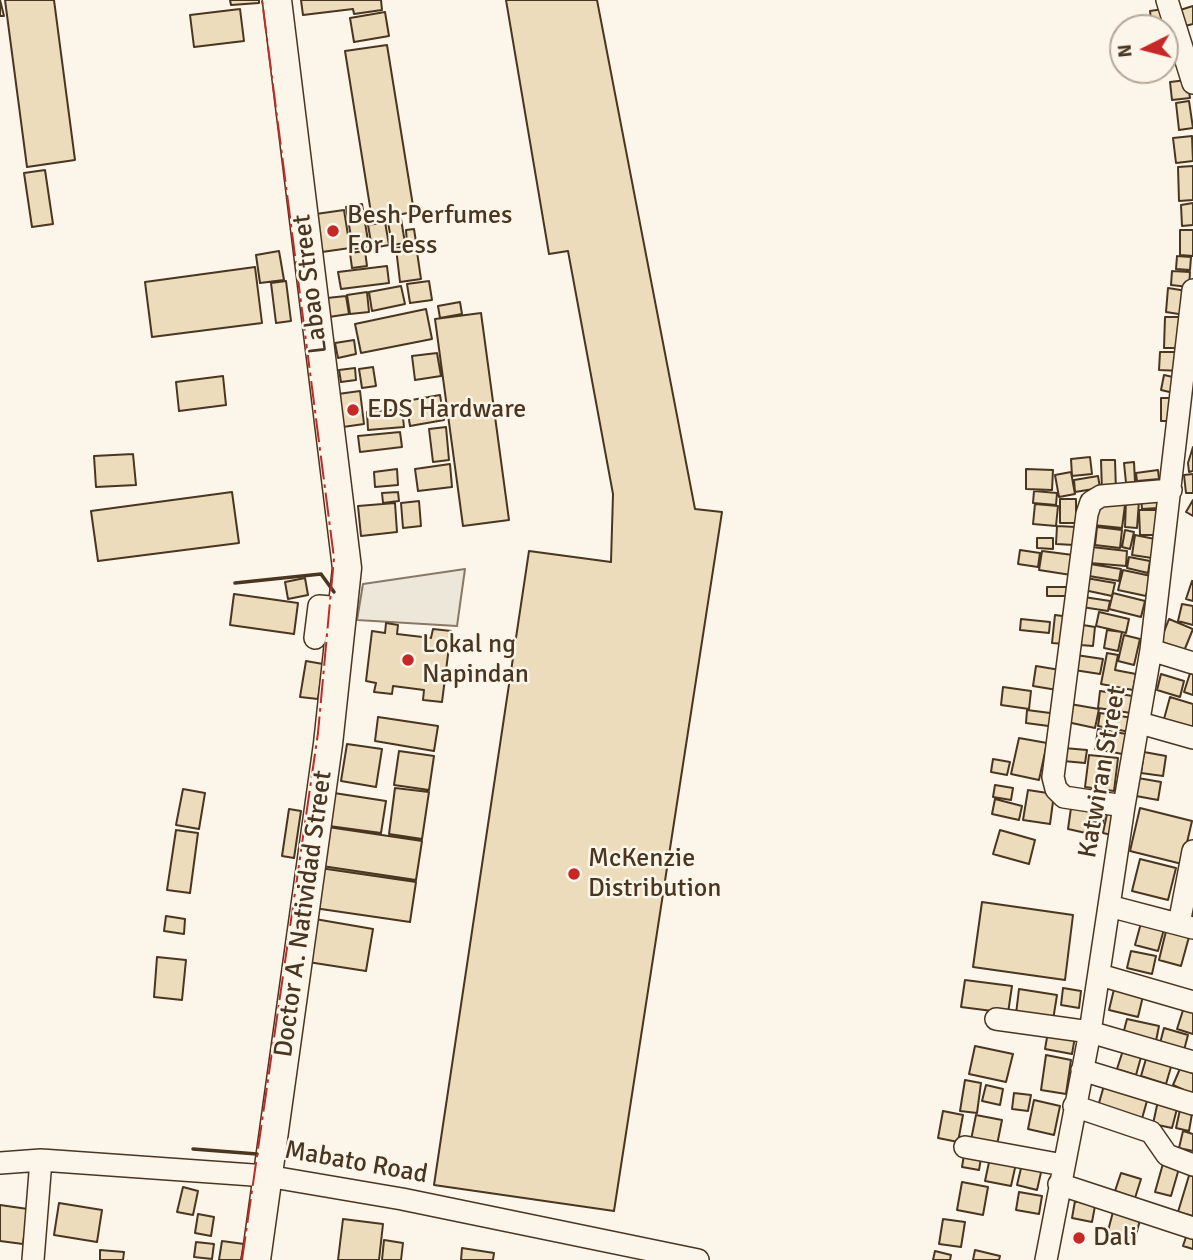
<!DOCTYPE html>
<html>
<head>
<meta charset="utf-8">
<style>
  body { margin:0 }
  #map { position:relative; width:1193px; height:1260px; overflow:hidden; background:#fbf6e9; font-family:Signika,sans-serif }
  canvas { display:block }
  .north { position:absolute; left:1109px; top:14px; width:70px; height:70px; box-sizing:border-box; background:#fbf6e9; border:2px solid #b4a999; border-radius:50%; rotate:264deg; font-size:19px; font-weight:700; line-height:28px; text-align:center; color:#4a3520 }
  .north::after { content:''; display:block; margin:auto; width:24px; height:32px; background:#c62828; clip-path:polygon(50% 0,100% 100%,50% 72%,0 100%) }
</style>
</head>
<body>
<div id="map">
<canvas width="1193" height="1260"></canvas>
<div class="north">N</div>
</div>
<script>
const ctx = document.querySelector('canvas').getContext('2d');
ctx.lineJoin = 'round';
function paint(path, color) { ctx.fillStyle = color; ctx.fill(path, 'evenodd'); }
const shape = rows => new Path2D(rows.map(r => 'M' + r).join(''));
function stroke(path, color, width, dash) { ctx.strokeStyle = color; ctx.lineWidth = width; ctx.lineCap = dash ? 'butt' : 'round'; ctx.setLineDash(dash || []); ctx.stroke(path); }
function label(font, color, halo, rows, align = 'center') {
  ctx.font = font + ' Signika,sans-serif'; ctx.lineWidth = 5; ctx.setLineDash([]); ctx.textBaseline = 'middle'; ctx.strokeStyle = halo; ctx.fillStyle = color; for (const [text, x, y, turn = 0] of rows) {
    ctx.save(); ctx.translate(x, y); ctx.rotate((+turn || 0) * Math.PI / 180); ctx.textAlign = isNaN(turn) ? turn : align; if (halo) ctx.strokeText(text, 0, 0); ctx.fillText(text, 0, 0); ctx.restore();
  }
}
const parking = shape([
  [465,569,457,626,357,620,363,584,465,569]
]);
const building = shape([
  [0,0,4,16,0,16,0,0],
  [5,0,54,0,75,160,27,167,5,0],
  [230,0,259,0,259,3,231,5,230,0],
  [301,0,381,0,382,10,354,14,353,9,303,15,301,0],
  [506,0,597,0,695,509,722,512,614,1211,434,1185,529,551,611,562,613,494,568,251,549,254,506,0],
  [1193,6,1193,24,1181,27,1177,11,1193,6],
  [240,9,244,41,194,47,190,15,240,9],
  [1163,9,1165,27,1152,28,1150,11,1163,9],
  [385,12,389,36,354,42,350,18,385,12],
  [1165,41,1173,41,1176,56,1165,57,1165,41],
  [387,45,414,212,372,219,345,51,387,45],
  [1187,80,1190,98,1172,100,1170,82,1187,80],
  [1189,101,1193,128,1179,130,1176,103,1189,101],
  [1192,136,1193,161,1176,163,1173,138,1192,136],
  [1193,166,1193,200,1179,201,1178,167,1193,166],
  [45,170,53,224,32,227,24,173,45,170],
  [1193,203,1193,225,1182,226,1181,205,1193,203],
  [362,204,369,247,353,249,346,207,362,204],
  [344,210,350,248,322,252,316,214,344,210],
  [401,219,405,243,392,245,388,222,401,219],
  [385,222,389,245,372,248,368,225,385,222],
  [414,229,416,242,407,243,406,230,414,229],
  [1180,230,1193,230,1193,256,1180,255,1180,230],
  [416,245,421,279,400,282,396,248,416,245],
  [279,251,284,280,260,283,256,255,279,251],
  [365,251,367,266,352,268,350,253,365,251],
  [1177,256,1191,257,1190,270,1176,269,1177,256],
  [387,266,389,283,341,289,338,272,387,266],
  [255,267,262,323,152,337,145,282,255,267],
  [1172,271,1190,272,1189,287,1171,285,1172,271],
  [286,281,291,321,276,323,271,283,286,281],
  [429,281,432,300,410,303,407,284,429,281],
  [401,286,405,304,372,311,369,292,401,286],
  [1168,288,1187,291,1185,315,1166,312,1168,288],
  [367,292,369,312,350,314,347,295,367,292],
  [346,296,349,314,329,317,327,298,346,296],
  [460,302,462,314,440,318,438,306,460,302],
  [426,309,432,339,361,353,355,324,426,309],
  [481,313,509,520,463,526,435,319,481,313],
  [1165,317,1186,317,1185,348,1164,348,1165,317],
  [354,340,356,354,338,358,335,343,354,340],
  [1160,352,1181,352,1180,371,1159,370,1160,352],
  [437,353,441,376,415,380,412,356,437,353],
  [373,367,376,386,362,388,359,369,373,367],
  [355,368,356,380,341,382,339,370,355,368],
  [1164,375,1182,379,1178,394,1161,390,1164,375],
  [223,376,226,405,179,411,176,382,223,376],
  [360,391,364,424,343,427,338,394,360,391],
  [440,395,444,420,410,426,406,401,440,395],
  [1161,398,1176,398,1177,421,1161,421,1161,398],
  [402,409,404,427,368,430,367,412,402,409],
  [446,427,449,460,433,462,429,429,446,427],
  [400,432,402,447,360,452,358,436,400,432],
  [1193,447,1193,471,1189,472,1188,463,1193,447],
  [133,454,136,485,96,487,94,456,133,454],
  [1090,457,1092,474,1072,476,1071,459,1090,457],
  [1101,460,1115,460,1116,491,1102,492,1101,460],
  [1134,462,1135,482,1126,483,1124,463,1134,462],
  [450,464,452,487,418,491,415,469,450,464],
  [397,469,398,485,375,487,374,472,397,469],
  [1026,469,1053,470,1052,490,1026,489,1026,469],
  [1158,470,1159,479,1137,481,1136,473,1158,470],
  [1071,472,1075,494,1059,497,1055,475,1071,472],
  [1193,474,1193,493,1186,493,1184,475,1193,474],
  [1098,476,1100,488,1075,492,1074,480,1098,476],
  [1034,491,1057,493,1056,505,1033,503,1034,491],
  [232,492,239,543,98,561,91,511,232,492],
  [398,492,399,501,383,503,382,493,398,492],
  [1157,495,1158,508,1142,509,1141,496,1157,495],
  [1060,499,1076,499,1076,523,1060,523,1060,499],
  [1126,500,1139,501,1137,528,1125,527,1126,500],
  [1193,500,1193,516,1186,512,1193,500],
  [419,501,421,526,403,528,401,503,419,501],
  [1096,501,1125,505,1122,528,1093,525,1096,501],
  [395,503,397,532,361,536,358,506,395,503],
  [1035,504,1058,506,1056,526,1033,524,1035,504],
  [1139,510,1157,510,1158,535,1140,535,1139,510],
  [1057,526,1076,527,1074,545,1056,544,1057,526],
  [1097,527,1122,530,1120,548,1095,545,1097,527],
  [1125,530,1134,532,1130,549,1122,547,1125,530],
  [1135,535,1155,539,1152,558,1132,555,1135,535],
  [1037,538,1053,538,1053,549,1037,548,1037,538],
  [1092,547,1127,551,1126,566,1090,563,1092,547],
  [1020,550,1040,553,1038,567,1018,564,1020,550],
  [1042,551,1073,555,1071,575,1039,570,1042,551],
  [1129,557,1150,561,1148,573,1127,568,1129,557],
  [1090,564,1121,569,1119,581,1089,576,1090,564],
  [1123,570,1151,576,1146,596,1118,590,1123,570],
  [305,578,308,595,288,599,285,582,305,578],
  [1086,578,1115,583,1112,596,1084,590,1086,578],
  [1192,581,1193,581,1193,601,1186,599,1192,581],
  [1047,587,1070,587,1070,596,1047,596,1047,587],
  [1113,593,1145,601,1141,617,1109,609,1113,593],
  [234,594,298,603,294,634,230,625,234,594],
  [1084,597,1110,601,1108,611,1082,607,1084,597],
  [1182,604,1193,606,1193,625,1178,621,1182,604],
  [1099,612,1129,619,1126,633,1096,626,1099,612],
  [1055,615,1070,617,1065,644,1052,643,1055,615],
  [1021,619,1050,622,1049,633,1020,630,1021,619],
  [1169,619,1193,629,1184,651,1160,642,1169,619],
  [386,623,398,625,397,634,431,638,433,629,451,631,442,702,423,700,424,690,393,686,392,694,374,692,376,683,366,681,372,631,385,633,386,623],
  [1083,625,1095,627,1093,646,1080,645,1083,625],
  [1107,630,1122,632,1118,651,1104,648,1107,630],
  [1124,635,1140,639,1134,665,1118,661,1124,635],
  [1107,653,1118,655,1115,670,1136,674,1133,690,1101,684,1107,653],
  [1076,655,1103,659,1100,674,1074,670,1076,655],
  [306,661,323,664,318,699,300,697,306,661],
  [1036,666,1066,671,1063,691,1033,686,1036,666],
  [1192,667,1193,667,1193,695,1184,692,1192,667],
  [1161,674,1184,681,1180,697,1157,690,1161,674],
  [1003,687,1031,691,1029,709,1001,705,1003,687],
  [1100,691,1133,696,1131,713,1098,708,1100,691],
  [1170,697,1193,704,1193,727,1164,719,1170,697],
  [1070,704,1099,709,1095,728,1067,722,1070,704],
  [1027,710,1058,714,1056,727,1026,723,1027,710],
  [1100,713,1133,718,1130,732,1098,726,1100,713],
  [378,717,438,726,434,751,375,741,378,717],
  [1098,729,1132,735,1128,755,1095,749,1098,729],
  [1019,738,1047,743,1039,780,1011,774,1019,738],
  [347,744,382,749,376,787,341,781,347,744],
  [1064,748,1087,750,1085,763,1063,761,1064,748],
  [399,751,434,756,429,790,394,785,399,751],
  [1144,752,1166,756,1163,776,1141,773,1144,752],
  [1089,755,1118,758,1114,791,1085,787,1089,755],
  [993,759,1010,762,1007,775,991,772,993,759],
  [1138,778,1161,782,1158,800,1136,796,1138,778],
  [995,785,1013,788,1011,800,993,797,995,785],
  [395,788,429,792,422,839,389,834,395,788],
  [183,789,205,793,199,829,176,825,183,789],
  [1028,790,1054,794,1050,824,1023,820,1028,790],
  [334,793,386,801,381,833,329,826,334,793],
  [995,799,1022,806,1019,820,992,814,995,799],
  [1094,804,1105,805,1103,823,1092,822,1094,804],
  [1071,808,1090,811,1086,833,1068,829,1071,808],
  [1140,808,1192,821,1182,864,1130,851,1140,808],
  [289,809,301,811,294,858,282,856,289,809],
  [1107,814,1121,816,1116,836,1103,833,1107,814],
  [328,827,422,841,416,880,322,866,328,827],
  [176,830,198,833,190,893,167,890,176,830],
  [1000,830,1035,840,1029,864,993,854,1000,830],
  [1140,859,1176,868,1168,900,1132,891,1140,859],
  [320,868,416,882,410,922,314,908,320,868],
  [982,902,1073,915,1065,980,973,967,982,902],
  [166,916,185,919,184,934,164,931,166,916],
  [315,919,373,929,366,971,308,962,315,919],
  [1141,923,1164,929,1158,951,1135,945,1141,923],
  [1166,931,1189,937,1181,966,1159,960,1166,931],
  [1131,951,1156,956,1152,974,1127,968,1131,951],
  [157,957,186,960,182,1000,154,997,157,957],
  [965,980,1012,986,1008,1013,961,1007,965,980],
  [1115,985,1144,992,1138,1017,1109,1010,1115,985],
  [1063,988,1081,991,1079,1008,1061,1005,1063,988],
  [1019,989,1057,995,1053,1020,1016,1014,1019,989],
  [1185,1004,1193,1007,1193,1034,1177,1029,1185,1004],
  [1127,1019,1159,1026,1155,1046,1122,1038,1127,1019],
  [1049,1026,1076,1031,1072,1054,1045,1049,1049,1026],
  [1164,1028,1188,1035,1183,1054,1159,1047,1164,1028],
  [1125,1044,1143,1050,1136,1075,1117,1069,1125,1044],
  [975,1046,1013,1054,1006,1082,969,1074,975,1046],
  [1148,1052,1173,1060,1166,1084,1141,1076,1148,1052],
  [1046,1055,1071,1060,1066,1094,1041,1090,1046,1055],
  [1182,1064,1193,1068,1193,1094,1173,1085,1182,1064],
  [965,1080,981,1083,977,1113,960,1111,965,1080],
  [1105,1082,1149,1094,1141,1122,1097,1110,1105,1082],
  [986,1085,1003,1089,1000,1105,982,1101,986,1085],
  [1014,1093,1031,1095,1028,1111,1012,1109,1014,1093],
  [1159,1096,1179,1101,1172,1128,1153,1124,1159,1096],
  [1034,1100,1060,1106,1054,1135,1028,1129,1034,1100],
  [1181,1105,1193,1108,1189,1131,1176,1128,1181,1105],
  [943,1111,963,1115,958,1142,938,1138,943,1111],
  [976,1115,1002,1120,997,1145,971,1140,976,1115],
  [1183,1131,1193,1134,1193,1151,1179,1148,1183,1131],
  [965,1149,982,1152,979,1170,962,1167,965,1149],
  [991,1153,1017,1159,1011,1186,985,1181,991,1153],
  [1164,1160,1180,1165,1171,1196,1155,1192,1164,1160],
  [1022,1164,1042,1168,1037,1190,1017,1185,1022,1164],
  [1191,1169,1193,1170,1193,1216,1178,1212,1191,1169],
  [1121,1173,1141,1179,1135,1198,1115,1191,1121,1173],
  [962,1182,988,1187,983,1215,957,1210,962,1182],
  [183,1187,198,1191,193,1215,177,1212,183,1187],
  [1019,1192,1042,1196,1039,1214,1016,1210,1019,1192],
  [1075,1201,1095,1206,1092,1222,1072,1218,1075,1201],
  [59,1203,102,1210,97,1242,54,1235,59,1203],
  [0,1205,28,1209,23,1244,0,1241,0,1205],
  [1114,1208,1141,1216,1135,1239,1108,1231,1114,1208],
  [198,1214,214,1217,211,1236,195,1233,198,1214],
  [343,1219,383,1224,379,1260,338,1260,343,1219],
  [943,1219,965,1222,961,1247,939,1244,943,1219],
  [1187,1234,1193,1236,1193,1249,1183,1246,1187,1234],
  [384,1240,403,1243,401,1260,382,1260,384,1240],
  [222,1241,244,1244,241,1260,219,1260,222,1241],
  [196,1242,214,1244,212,1259,194,1257,196,1242],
  [462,1248,494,1253,493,1260,461,1260,462,1248],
  [100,1250,124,1252,123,1260,100,1260,100,1250],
  [975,1250,1000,1256,999,1260,973,1260,975,1250],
  [935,1251,951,1255,950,1260,933,1260,935,1251]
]);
const minor = shape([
  [1167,0,1193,83],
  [315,638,319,606,342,608],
  [1151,650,1193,663],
  [1140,723,1193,738],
  [1124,806,1064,797,1056,789,1053,777,1087,514,1091,502,1101,496,1171,490],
  [1109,906,1193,928],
  [1179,924,1193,851],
  [1100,975,1193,1002],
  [996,1019,1090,1032,1193,1062],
  [1082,1070,1193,1104],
  [1074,1106,1151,1132,1167,1155,1193,1165],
  [965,1147,1063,1165],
  [0,1163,41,1160,267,1176,402,1199,698,1260],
  [1059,1184,1193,1228],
  [33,1260,41,1160],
  [1046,1260,1090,1032,1124,806,1151,650,1193,290]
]);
const major = shape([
  [256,1260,328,744,347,568,277,0]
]);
const wall = shape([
  [235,583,321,574,334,592],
  [193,1149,257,1154]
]);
const power = shape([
  [242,1260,318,733,334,558,262,0]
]);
const markers = [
  [333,231,7,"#c62828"],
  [353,410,7,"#c62828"],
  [408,660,7,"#c62828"],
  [574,874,7,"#c62828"],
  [1079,1238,7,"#c62828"]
];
const poiNames = [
  ["Besh Perfumes",347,216],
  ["For Less",347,246],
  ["EDS Hardware",367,410],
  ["Lokal ng",422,645],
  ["Napindan",422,675],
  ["McKenzie",588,859],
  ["Distribution",588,889],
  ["Dali",1093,1238]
];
const streetNames = [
  ["Labao Street",311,284,-97],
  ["Katwiran Street",1103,772,-80],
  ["Doctor A. Natividad Street",304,914,-82],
  ["Mabato Road",356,1163,10]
];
paint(parking, '#ede7d9');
stroke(parking, '#887966', 2);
paint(building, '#ecdcbc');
stroke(building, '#4a3520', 2);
stroke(minor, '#4a3520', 24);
stroke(major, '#4a3520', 31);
stroke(minor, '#fbf6e9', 21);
stroke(major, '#fbf6e9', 28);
stroke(wall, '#4a3520', 3.5);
stroke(power, '#c62828', 2, [24, 5, 3.5, 5]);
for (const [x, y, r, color] of markers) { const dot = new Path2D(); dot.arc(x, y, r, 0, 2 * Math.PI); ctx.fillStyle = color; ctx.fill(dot); stroke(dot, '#fbf6e9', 2.5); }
label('26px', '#4a3520', '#fbf6e9', poiNames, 'left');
label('26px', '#4a3520', '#fbf6e9', streetNames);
</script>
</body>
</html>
